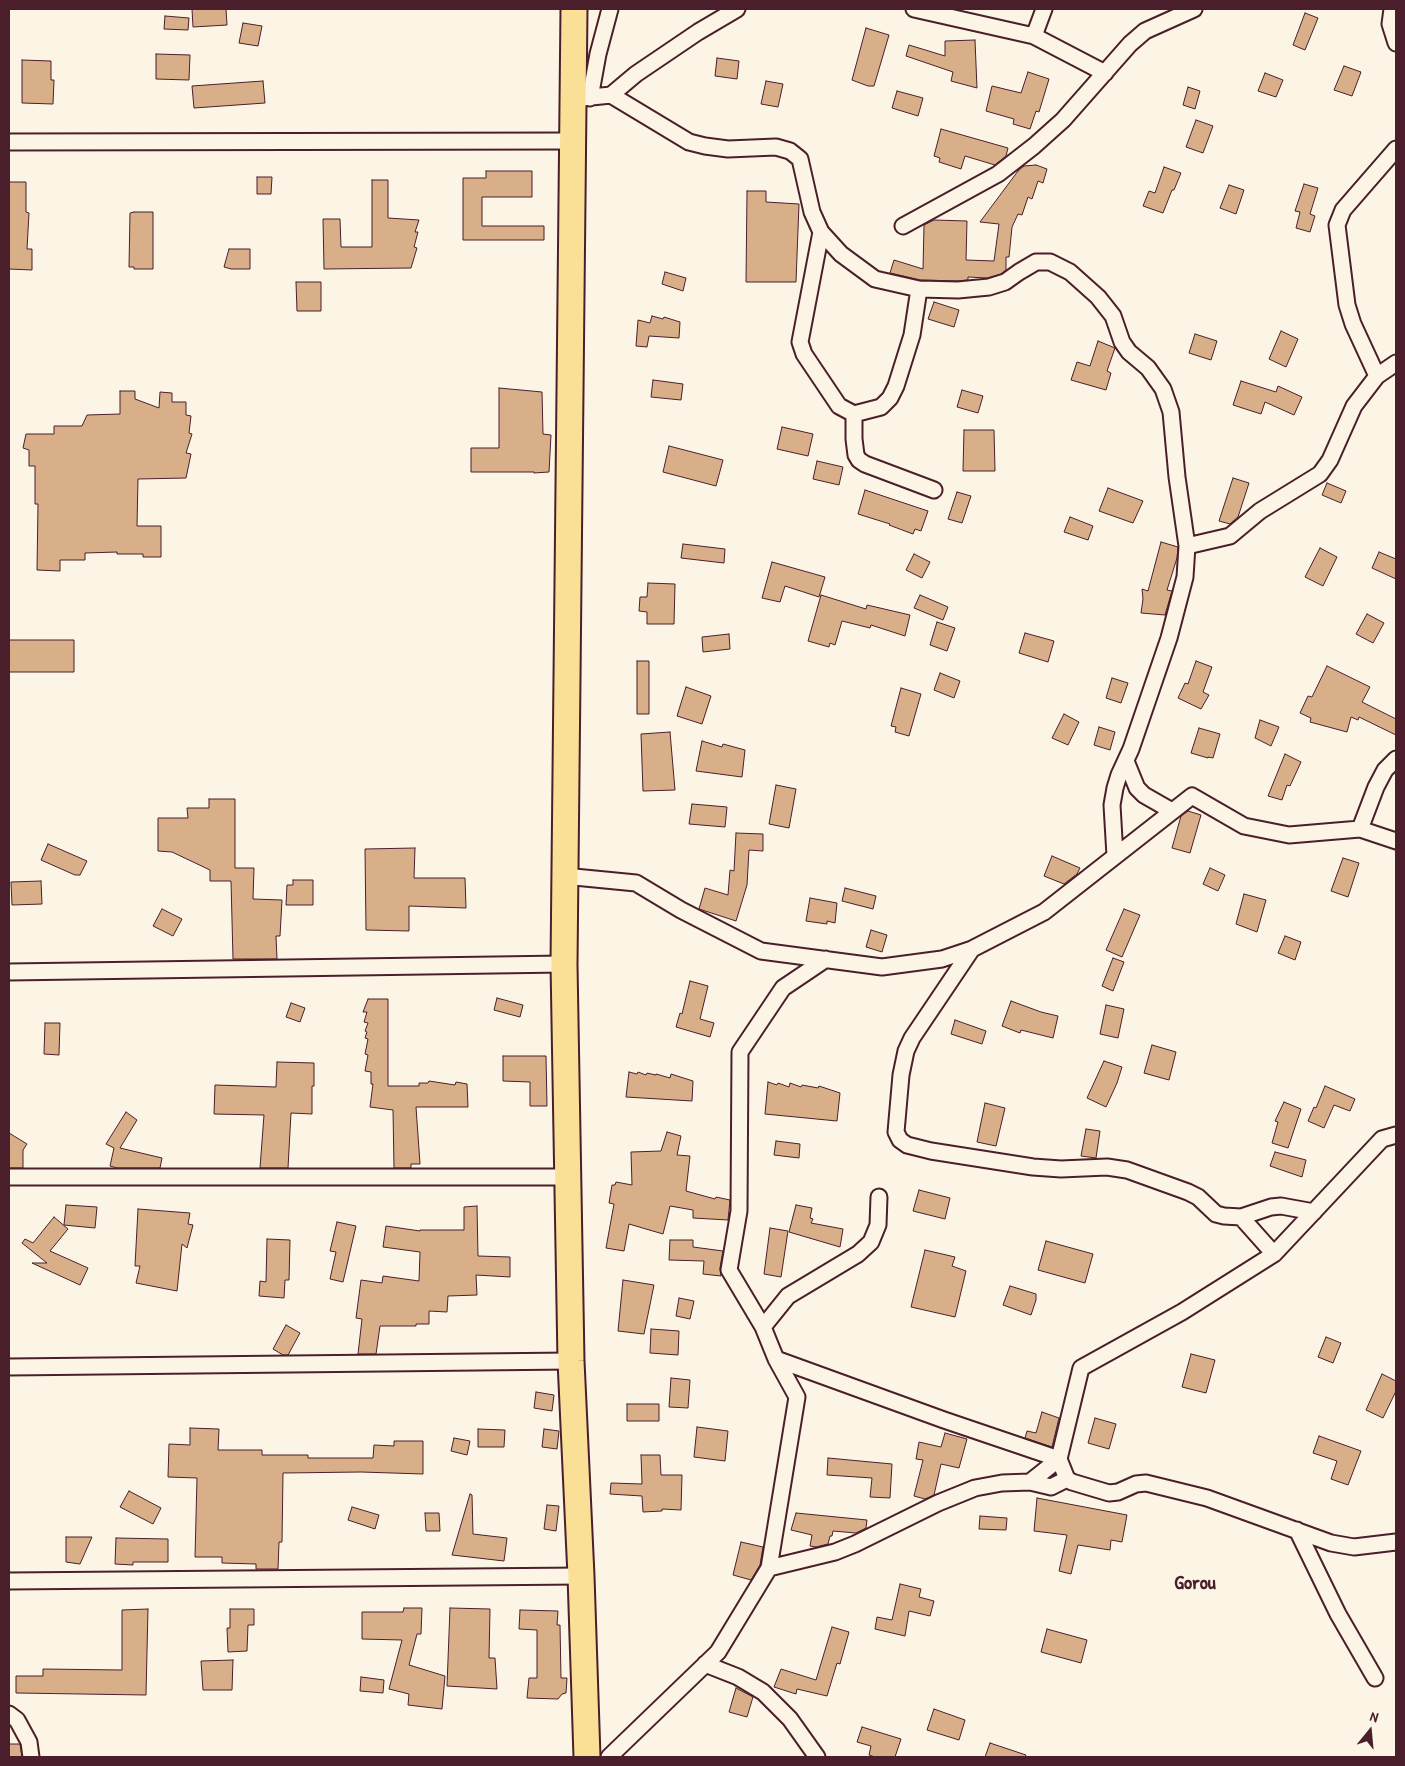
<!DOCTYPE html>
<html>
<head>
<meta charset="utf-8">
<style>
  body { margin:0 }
  #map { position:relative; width:1405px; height:1766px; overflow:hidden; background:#fcf5e5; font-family:"Patrick Hand",sans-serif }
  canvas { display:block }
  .frame { position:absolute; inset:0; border:10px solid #4a1f2b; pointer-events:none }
  .north { position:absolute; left:1345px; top:1706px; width:50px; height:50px; -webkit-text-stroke:4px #fcf5e5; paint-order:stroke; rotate:17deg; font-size:14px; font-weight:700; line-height:20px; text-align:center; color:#4a1f2b }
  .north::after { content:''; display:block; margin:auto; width:18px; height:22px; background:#4a1f2b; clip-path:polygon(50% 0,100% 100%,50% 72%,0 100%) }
</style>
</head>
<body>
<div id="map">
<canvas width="1405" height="1766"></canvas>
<div class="frame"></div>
<div class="north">N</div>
</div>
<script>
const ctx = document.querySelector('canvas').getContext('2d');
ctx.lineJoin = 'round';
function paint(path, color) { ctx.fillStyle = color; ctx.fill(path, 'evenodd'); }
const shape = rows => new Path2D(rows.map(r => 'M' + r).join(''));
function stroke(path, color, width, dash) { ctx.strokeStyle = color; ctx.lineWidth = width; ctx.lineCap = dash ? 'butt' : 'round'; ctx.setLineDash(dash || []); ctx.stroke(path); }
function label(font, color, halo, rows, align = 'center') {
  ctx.font = font + ' "Patrick Hand",sans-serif'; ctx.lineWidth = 4.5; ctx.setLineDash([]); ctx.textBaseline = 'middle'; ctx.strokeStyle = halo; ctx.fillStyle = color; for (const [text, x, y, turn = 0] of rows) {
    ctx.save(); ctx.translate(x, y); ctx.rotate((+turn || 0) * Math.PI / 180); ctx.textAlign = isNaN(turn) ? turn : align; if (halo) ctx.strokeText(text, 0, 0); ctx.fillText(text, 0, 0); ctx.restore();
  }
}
const building = shape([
  [192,9,226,9,227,25,193,27,192,9],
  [1305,13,1318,18,1305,50,1293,45,1305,13],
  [165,16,189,18,188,30,164,29,165,16],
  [243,23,262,26,258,46,239,43,243,23],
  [866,28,889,35,874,86,868,86,852,80,866,28],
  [975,40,977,88,951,81,953,72,906,56,909,45,945,56,945,41,975,40],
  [156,54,190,55,189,80,156,79,156,54],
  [717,58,739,61,737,79,715,76,717,58],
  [22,60,51,61,51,80,54,80,53,104,22,103,22,60],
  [1344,66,1361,72,1352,96,1334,90,1344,66],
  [1028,72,1049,79,1039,112,1036,111,1030,129,1013,124,1014,119,986,111,992,86,1021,93,1028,72],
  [1265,73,1283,80,1276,97,1258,91,1265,73],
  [263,81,265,103,194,108,192,86,263,81],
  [766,81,783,84,778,107,761,104,766,81],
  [1188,87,1200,91,1195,109,1183,105,1188,87],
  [897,91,923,98,918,116,892,108,897,91],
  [1196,120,1213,126,1203,153,1186,147,1196,120],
  [941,129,1008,148,1006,156,995,165,965,156,961,169,939,162,940,158,934,156,941,129],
  [1036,165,1047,169,1043,183,1038,181,1032,199,1028,197,1022,215,1018,214,1012,227,1009,257,1006,257,1006,270,1001,274,987,278,968,277,968,280,958,281,920,280,890,273,894,260,923,269,924,225,934,220,967,221,966,260,994,261,999,224,980,222,1018,171,1024,166,1036,165],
  [1164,167,1181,173,1174,190,1172,190,1163,213,1143,206,1149,191,1155,193,1164,167],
  [486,171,532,171,532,197,482,197,482,226,544,226,544,240,463,240,463,178,486,178,486,171],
  [257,177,272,177,271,194,257,194,257,177],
  [372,180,388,180,388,218,419,220,415,232,418,232,414,247,417,248,411,268,324,269,323,219,340,219,341,247,372,247,372,180],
  [9,182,26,182,26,212,29,213,27,249,32,249,32,270,9,269,9,182],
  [1304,184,1318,188,1310,214,1315,216,1310,232,1296,228,1300,212,1295,211,1304,184],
  [1229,185,1244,190,1236,214,1220,208,1229,185],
  [747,191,766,191,766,202,799,204,796,282,746,282,747,191],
  [134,212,153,212,153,269,134,269,134,267,129,267,130,213,134,212],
  [229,249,250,249,250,269,231,269,224,267,229,249],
  [665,272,686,278,683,291,662,284,665,272],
  [296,282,321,282,321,311,297,311,296,282],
  [934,302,959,310,954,327,928,319,934,302],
  [652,316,663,319,664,317,680,322,679,338,649,336,647,347,636,346,638,320,650,323,652,316],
  [1281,331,1298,339,1286,367,1269,359,1281,331],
  [1195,334,1217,341,1211,360,1189,353,1195,334],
  [1098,341,1115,348,1107,371,1111,373,1106,390,1071,380,1077,362,1090,366,1098,341],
  [653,380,683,384,681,400,651,397,653,380],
  [1241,381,1276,392,1278,386,1302,397,1294,415,1265,402,1261,414,1233,405,1241,381],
  [499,388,542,392,543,434,551,435,549,472,534,473,534,472,471,472,471,448,499,448,499,388],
  [962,390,983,396,978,413,957,407,962,390],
  [120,391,135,391,135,399,159,408,160,392,172,393,172,402,186,402,186,415,191,416,189,433,192,434,186,453,191,454,186,478,138,479,137,526,161,526,161,557,143,557,143,554,117,554,117,552,85,553,85,560,60,560,60,571,37,570,38,504,35,504,35,466,29,466,29,450,23,448,26,434,54,434,54,426,82,426,87,415,120,414,120,391],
  [782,427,813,434,808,456,777,449,782,427],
  [964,430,994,430,995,471,963,471,964,430],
  [669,446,723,460,716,486,663,472,669,446],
  [817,461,843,467,839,485,813,479,817,461],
  [1233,478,1249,483,1238,517,1230,524,1219,521,1233,478],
  [1327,483,1346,491,1341,503,1322,495,1327,483],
  [1108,488,1143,501,1133,523,1099,511,1108,488],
  [865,490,928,511,921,531,915,529,913,534,889,525,890,524,858,514,865,490],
  [957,492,971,496,962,523,948,519,957,492],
  [1070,517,1093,526,1088,540,1064,532,1070,517],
  [1161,542,1178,547,1177,558,1167,590,1172,591,1165,615,1141,613,1143,599,1142,589,1148,591,1161,542],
  [683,544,725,549,724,563,681,558,683,544],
  [1320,548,1337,557,1323,586,1305,577,1320,548],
  [1379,552,1396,559,1396,579,1372,568,1379,552],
  [914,554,930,562,922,578,906,570,914,554],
  [772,562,825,577,819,597,785,586,780,602,762,598,772,562],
  [648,583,675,584,674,624,647,624,647,612,639,611,640,597,647,597,648,583],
  [821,595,866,609,867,605,910,615,905,636,871,625,870,628,842,621,835,645,830,643,829,647,808,641,821,595],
  [920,595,948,607,943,620,914,608,920,595],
  [1367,614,1384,623,1373,643,1356,634,1367,614],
  [937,622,955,628,947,651,930,645,937,622],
  [1025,633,1054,641,1048,662,1019,653,1025,633],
  [729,634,730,649,703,652,702,637,729,634],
  [9,640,74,640,74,672,9,672,9,640],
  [637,661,649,661,649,714,637,714,637,661],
  [1196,661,1212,667,1203,692,1209,695,1201,709,1178,698,1185,683,1188,684,1196,661],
  [1327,666,1370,687,1362,702,1396,719,1396,735,1359,717,1358,720,1351,717,1347,732,1310,722,1311,718,1300,713,1308,696,1312,697,1327,666],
  [940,673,960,681,954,698,934,690,940,673],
  [1112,678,1128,683,1121,703,1106,698,1112,678],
  [686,687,711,696,702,724,677,716,686,687],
  [901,688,921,694,909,736,895,732,896,727,891,726,901,688],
  [1064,714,1079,722,1068,745,1052,738,1064,714],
  [1260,720,1279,727,1271,746,1255,738,1260,720],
  [1099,727,1115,732,1110,750,1094,745,1099,727],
  [1199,728,1220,734,1213,758,1208,757,1208,758,1191,753,1199,728],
  [670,732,675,790,643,791,641,734,670,732],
  [702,741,722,747,723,744,745,750,742,777,696,771,702,741],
  [1285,754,1301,762,1290,786,1287,785,1282,800,1268,796,1285,754],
  [776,785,796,789,789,828,769,824,776,785],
  [209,799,235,799,235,868,254,868,253,899,282,900,280,936,276,936,277,959,233,959,231,881,210,881,210,870,172,852,158,851,158,818,188,818,187,808,209,808,209,799],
  [692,804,727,807,725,827,689,824,692,804],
  [1188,811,1201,815,1190,853,1172,848,1181,816,1188,811],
  [736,833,763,834,763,851,749,850,747,885,736,921,699,909,705,888,728,895,730,870,734,871,736,833],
  [48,844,87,861,80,875,75,875,41,860,48,844],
  [415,848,414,878,465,878,466,908,409,906,409,931,366,930,365,849,415,848],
  [1052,856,1080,868,1077,874,1064,884,1044,876,1052,856],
  [1343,858,1359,863,1348,897,1331,891,1343,858],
  [1210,868,1225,875,1218,891,1203,884,1210,868],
  [293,880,313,880,313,905,286,905,287,885,293,885,293,880],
  [41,881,42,904,12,905,11,882,41,881],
  [845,888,876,896,873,909,842,901,845,888],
  [1244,894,1266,900,1257,932,1236,924,1244,894],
  [810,898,837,903,835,923,827,921,827,924,806,921,810,898],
  [162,909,182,919,173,936,153,926,162,909],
  [1124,909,1140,915,1122,957,1106,950,1124,909],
  [871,930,887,935,882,952,866,947,871,930],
  [1285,936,1301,942,1295,960,1278,953,1285,936],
  [1113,958,1124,962,1113,991,1102,986,1113,958],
  [690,981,708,986,700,1019,714,1023,710,1037,676,1027,680,1013,682,1014,690,981],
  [497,998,523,1005,520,1017,494,1010,497,998],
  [368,999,388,999,388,1086,419,1086,419,1083,428,1083,429,1081,455,1085,456,1082,467,1084,468,1107,416,1107,420,1164,411,1164,411,1168,394,1168,393,1110,370,1107,373,1084,371,1084,371,1072,365,1071,368,1055,365,1054,368,1039,365,1038,367,1032,365,1031,368,1023,364,1022,367,1012,363,1012,368,999],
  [1011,1001,1041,1012,1058,1016,1053,1038,1021,1030,1020,1033,1002,1026,1011,1001],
  [291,1003,305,1008,300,1022,286,1017,291,1003],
  [1106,1005,1124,1009,1118,1038,1100,1034,1106,1005],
  [955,1020,986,1031,982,1044,951,1034,955,1020],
  [45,1023,60,1023,59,1055,44,1054,45,1023],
  [1152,1045,1176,1052,1169,1080,1144,1073,1152,1045],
  [503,1056,546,1056,547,1106,530,1106,530,1082,503,1081,503,1056],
  [1104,1061,1122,1067,1117,1083,1106,1107,1087,1098,1104,1061],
  [277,1062,314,1063,314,1086,312,1086,312,1114,291,1113,288,1168,260,1168,264,1115,214,1114,215,1085,276,1087,277,1062],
  [629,1072,637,1074,638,1072,646,1075,647,1073,656,1075,656,1074,670,1078,671,1074,693,1081,692,1101,626,1097,629,1072],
  [768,1082,777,1085,778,1083,789,1087,790,1083,801,1087,802,1085,818,1088,819,1086,840,1093,837,1121,765,1114,768,1082],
  [1325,1086,1355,1099,1350,1111,1334,1105,1324,1128,1308,1121,1314,1107,1316,1108,1325,1086],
  [1284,1102,1301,1109,1288,1148,1272,1143,1278,1122,1275,1121,1284,1102],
  [985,1103,1005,1108,996,1146,977,1142,985,1103],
  [126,1112,137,1120,120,1148,162,1158,160,1168,117,1168,110,1166,114,1148,106,1144,126,1112],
  [1086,1129,1100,1131,1096,1158,1081,1156,1086,1129],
  [667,1132,681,1136,677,1155,690,1156,686,1191,715,1199,716,1197,730,1200,728,1220,693,1218,693,1210,670,1206,663,1234,629,1224,624,1251,606,1248,614,1204,609,1203,612,1185,615,1185,616,1182,632,1185,631,1152,661,1151,667,1132],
  [9,1133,27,1144,23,1150,23,1168,9,1168,9,1133],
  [776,1141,800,1144,799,1158,774,1155,776,1141],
  [1275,1152,1306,1160,1302,1177,1270,1166,1275,1152],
  [919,1190,950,1198,945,1219,913,1211,919,1190],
  [66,1205,97,1207,95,1228,64,1225,66,1205],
  [796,1205,812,1208,810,1218,813,1219,811,1223,843,1229,840,1247,789,1232,796,1205],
  [477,1206,478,1256,510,1257,510,1277,476,1275,477,1295,448,1296,447,1312,429,1311,429,1324,416,1324,416,1326,380,1326,376,1354,358,1354,362,1319,356,1318,361,1280,382,1283,383,1276,419,1281,420,1252,383,1247,386,1226,420,1231,420,1230,464,1230,464,1207,477,1206],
  [138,1209,190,1213,188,1224,193,1225,187,1248,182,1244,177,1291,136,1283,140,1266,135,1266,138,1209],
  [54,1217,68,1229,50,1251,88,1268,80,1285,32,1263,47,1263,22,1243,25,1239,33,1243,54,1217],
  [337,1222,356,1226,343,1282,330,1279,336,1252,330,1251,337,1222],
  [770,1228,788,1231,781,1277,764,1274,770,1228],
  [267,1239,290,1240,289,1280,285,1280,284,1298,259,1296,260,1281,266,1282,267,1239],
  [670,1240,693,1240,693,1247,723,1251,720,1268,721,1276,703,1274,704,1261,669,1260,670,1240],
  [1046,1241,1093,1254,1085,1283,1038,1270,1046,1241],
  [925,1250,955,1257,952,1266,966,1271,955,1317,911,1307,925,1250],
  [623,1280,654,1285,644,1334,618,1331,623,1280],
  [1010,1286,1036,1294,1036,1300,1031,1315,1003,1305,1010,1286],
  [679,1298,694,1301,690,1319,676,1316,679,1298],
  [286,1325,300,1333,288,1355,283,1355,273,1349,286,1325],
  [651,1329,679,1331,678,1355,650,1353,651,1329],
  [1326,1337,1341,1343,1333,1363,1318,1357,1326,1337],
  [1191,1354,1215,1360,1206,1393,1182,1387,1191,1354],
  [1382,1374,1396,1381,1396,1391,1383,1418,1366,1410,1382,1374],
  [671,1378,690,1380,688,1408,669,1407,671,1378],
  [536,1392,554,1395,552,1411,534,1408,536,1392],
  [627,1404,659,1404,659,1421,627,1421,627,1404],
  [1042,1412,1059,1418,1052,1447,1025,1438,1027,1431,1036,1433,1042,1412],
  [1095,1418,1116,1424,1109,1449,1088,1443,1095,1418],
  [697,1427,728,1431,725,1461,694,1457,697,1427],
  [190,1428,219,1429,218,1450,262,1450,262,1455,308,1455,308,1458,373,1458,374,1445,394,1446,394,1441,423,1441,423,1474,361,1472,283,1473,282,1542,279,1542,278,1569,256,1569,256,1564,222,1563,222,1557,195,1557,197,1478,168,1477,169,1444,190,1445,190,1428],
  [478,1429,505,1430,504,1447,478,1447,478,1429],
  [544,1429,559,1431,557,1449,542,1447,544,1429],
  [945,1433,967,1439,959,1468,941,1464,934,1495,925,1499,914,1496,923,1460,916,1459,919,1442,941,1447,945,1433],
  [1319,1436,1361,1451,1348,1485,1331,1479,1337,1461,1313,1453,1319,1436],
  [454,1438,470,1441,467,1455,451,1451,454,1438],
  [641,1455,660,1455,661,1475,682,1475,681,1510,662,1509,662,1511,643,1512,642,1496,610,1494,611,1483,642,1484,641,1455],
  [828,1458,892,1464,890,1498,870,1497,872,1478,827,1475,828,1458],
  [129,1491,161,1508,153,1524,120,1507,129,1491],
  [470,1494,472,1495,473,1534,507,1538,504,1561,452,1555,470,1494],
  [1037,1498,1127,1515,1122,1542,1111,1540,1110,1550,1078,1545,1071,1574,1059,1571,1067,1535,1034,1531,1037,1498],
  [547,1505,559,1506,556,1531,544,1529,547,1505],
  [352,1507,379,1515,375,1529,348,1520,352,1507],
  [425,1513,439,1513,440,1531,426,1531,425,1513],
  [796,1513,867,1520,866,1528,856,1533,833,1531,832,1536,830,1536,828,1544,816,1547,810,1546,812,1535,791,1530,796,1513],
  [980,1516,1007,1518,1006,1530,979,1529,980,1516],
  [66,1537,92,1537,80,1564,66,1562,66,1537],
  [116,1538,168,1539,168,1562,133,1562,133,1565,115,1564,116,1538],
  [741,1542,763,1547,760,1565,751,1580,733,1575,741,1542],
  [900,1584,921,1589,919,1597,934,1601,930,1616,909,1611,905,1636,875,1629,877,1617,892,1620,900,1584],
  [404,1608,422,1608,421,1634,417,1634,409,1665,445,1676,442,1709,408,1705,409,1694,389,1689,402,1640,362,1639,362,1612,403,1612,404,1608],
  [450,1608,490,1609,489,1658,495,1658,497,1689,447,1686,450,1608],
  [148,1609,146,1695,16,1693,16,1676,43,1676,43,1669,122,1670,122,1610,148,1609],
  [230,1609,254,1609,254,1625,248,1625,247,1651,228,1652,227,1628,230,1628,230,1609],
  [520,1610,558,1611,557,1625,560,1625,561,1678,567,1678,566,1693,562,1694,558,1699,527,1698,529,1678,537,1678,537,1630,519,1629,520,1610],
  [832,1627,849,1632,840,1664,837,1663,827,1696,797,1689,796,1694,774,1687,781,1669,816,1680,832,1627],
  [1047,1629,1087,1640,1081,1663,1041,1652,1047,1629],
  [233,1660,232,1690,203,1690,201,1661,233,1660],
  [361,1677,384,1680,383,1693,360,1691,361,1677],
  [736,1688,753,1697,747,1717,729,1712,736,1688],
  [934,1709,965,1720,959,1740,927,1730,934,1709],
  [862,1727,901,1739,895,1757,875,1757,869,1755,871,1746,857,1742,862,1727],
  [990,1743,1026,1755,1025,1757,985,1757,990,1743],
  [9,1744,20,1744,22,1757,9,1757,9,1744]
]);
const minor = shape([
  [914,9,1034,36,1105,73],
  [1392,9,1390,24,1396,43],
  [1034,36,1044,9],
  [611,95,689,142,705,146,728,149,776,147,790,151,800,159,812,212,821,232,841,254,875,279,919,289,958,290,989,287,1005,282,1019,272,1036,262,1050,262,1070,272,1098,297,1113,316,1122,342,1129,352,1148,368,1163,389,1171,412,1177,477,1187,546,1185,577,1169,638,1131,749,1119,775,1115,788,1112,805,1115,856],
  [590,98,598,54,610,9],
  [572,99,611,95,636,74,698,32,737,9],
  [9,142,572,141],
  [903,226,998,174,1034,146,1063,120,1130,44,1145,31,1194,9],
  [821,232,800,342,804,354,839,406,854,414,881,407,890,398,896,386,912,335,919,289],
  [1377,376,1353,324,1347,305,1337,225,1343,210,1396,149],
  [854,414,854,439,856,455,859,460,865,464,934,490],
  [1187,546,1230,536,1260,511,1320,474,1330,460,1354,406,1377,376,1396,363],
  [1126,761,1137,788,1144,795,1172,811],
  [1360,829,1376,787,1385,770,1396,759],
  [564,876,636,883,681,910,761,951,882,967,942,959,972,949,1044,912,1192,796,1244,826,1289,835,1360,829,1396,841],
  [972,949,912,1038,906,1051,901,1075,896,1132,900,1140,907,1145,931,1151,1033,1167,1061,1169,1107,1167,1127,1170,1188,1192,1198,1197,1216,1214,1224,1216,1241,1217,1271,1207,1281,1206,1314,1212],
  [9,972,564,964],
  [9,1177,568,1177],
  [1241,1217,1274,1254],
  [763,1327,788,1296,858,1254,871,1242,878,1225,879,1197],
  [776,1359,944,1420,1059,1459,1081,1368,1182,1312,1274,1254,1382,1139,1396,1135],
  [9,1367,571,1361],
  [1030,1482,1059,1459,1067,1479,1072,1482,1109,1493,1118,1492,1136,1484,1146,1483,1207,1498,1331,1543,1354,1547,1396,1542],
  [1297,1530,1338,1614,1375,1678],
  [769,1568,835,1552,855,1544,938,1503,975,1488,1002,1483,1030,1482,1051,1487,1067,1479],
  [9,1581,581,1576],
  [705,1664,738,1677,763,1692,790,1719,817,1757],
  [9,1714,17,1720,29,1742,31,1757],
  [609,1757,718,1652,769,1568,797,1397,776,1359,763,1327,729,1270,739,1211,740,1052,783,988,826,959]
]);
const primary = shape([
  [574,9,564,964,571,1361,581,1576,587,1757]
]);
const neighbourhoodNames = [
  ["Gorou",1195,1584]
];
paint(building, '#d9af8a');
stroke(building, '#4a1f2b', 1);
stroke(minor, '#4a1f2b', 19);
stroke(primary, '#4a1f2b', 29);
stroke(minor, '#fcf5e5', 15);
stroke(primary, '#fadf96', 25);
label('bold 20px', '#4a1f2b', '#fcf5e5', neighbourhoodNames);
</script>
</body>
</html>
